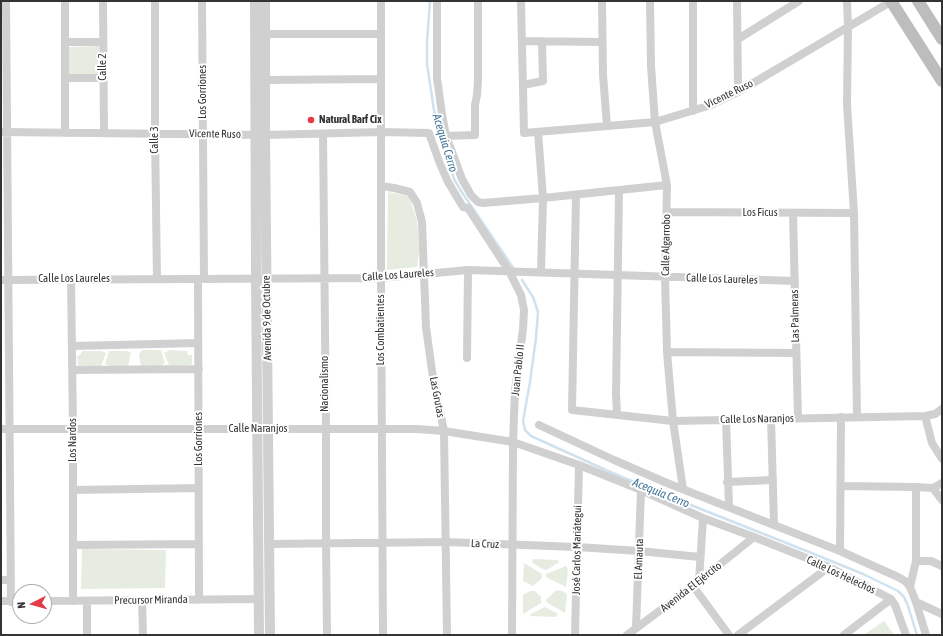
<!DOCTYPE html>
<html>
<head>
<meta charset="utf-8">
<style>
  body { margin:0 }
  #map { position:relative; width:943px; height:636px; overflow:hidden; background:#fff; font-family:"Asap Condensed",sans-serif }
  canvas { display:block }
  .frame { position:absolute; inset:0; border:2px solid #333; pointer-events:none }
  .north { position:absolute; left:12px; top:584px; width:40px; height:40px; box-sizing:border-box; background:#fff; border:1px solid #adadad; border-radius:50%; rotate:264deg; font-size:11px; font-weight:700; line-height:16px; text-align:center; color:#333 }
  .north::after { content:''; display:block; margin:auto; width:14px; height:18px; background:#e63946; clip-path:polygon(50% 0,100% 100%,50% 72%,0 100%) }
</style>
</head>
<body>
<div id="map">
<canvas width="943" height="636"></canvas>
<div class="frame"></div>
<div class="north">N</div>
</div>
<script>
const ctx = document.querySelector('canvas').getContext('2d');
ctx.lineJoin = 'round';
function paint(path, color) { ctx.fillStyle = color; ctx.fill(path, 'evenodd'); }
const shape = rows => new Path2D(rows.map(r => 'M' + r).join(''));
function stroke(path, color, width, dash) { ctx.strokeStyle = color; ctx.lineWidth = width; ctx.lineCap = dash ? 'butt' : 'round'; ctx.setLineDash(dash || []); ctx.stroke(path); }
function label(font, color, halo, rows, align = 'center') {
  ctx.font = font + ' "Asap Condensed",sans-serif'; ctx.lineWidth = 4; ctx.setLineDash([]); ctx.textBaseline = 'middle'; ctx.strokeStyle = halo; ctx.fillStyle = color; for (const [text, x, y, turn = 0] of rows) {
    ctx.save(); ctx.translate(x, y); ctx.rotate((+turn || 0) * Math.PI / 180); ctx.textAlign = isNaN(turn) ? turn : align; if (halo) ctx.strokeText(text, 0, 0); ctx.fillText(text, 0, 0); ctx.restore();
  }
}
const green = shape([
  [99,46,99,76,68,75,69,47],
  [388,192,409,196,417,221,418,232,419,252,417,267,387,270],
  [142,350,161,350,165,363,160,366,141,366,139,354],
  [170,350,187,351,188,355,192,355,192,364,190,365,169,365,164,353],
  [82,351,100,351,106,353,101,366,79,366,78,365,77,356,80,355],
  [109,351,127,351,131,353,128,366,110,366,105,364],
  [82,549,166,550,165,588,81,589],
  [533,559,558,560,559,562,550,568,546,570,542,569,533,563,532,562],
  [524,563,542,574,542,578,533,586,523,581],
  [566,566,568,570,566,587,546,577,546,574],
  [558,590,562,591,567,594,565,613,548,603,546,601,546,600,555,591],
  [530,591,535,591,541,597,541,603,523,614,523,595],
  [545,607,558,614,557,615,556,617,530,616,531,614],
  [884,621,894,635,864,635]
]);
const stream = shape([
  [430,1,427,42,427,64,434,110,445,151,454,179,461,191,514,269],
  [522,280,533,297,538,312,536,338,530,382,523,421,525,430,531,436,608,471,653,490,804,550,863,574,898,591,904,597,908,606,917,635]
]);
const minor = shape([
  [6,1,11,602],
  [65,1,65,133],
  [103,1,104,133],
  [155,1,155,134,157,279],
  [202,1,204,279],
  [381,1,381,278,383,635],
  [437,1,437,78,442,114,446,136,462,179,471,195,478,202,483,203,543,198,667,185],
  [521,1,524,133,655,122,711,105,738,92,892,1],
  [602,1,603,75,607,126],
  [650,1,651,66,655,122,667,185,665,277,667,352,673,421,683,489],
  [693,1,693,111],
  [737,1,738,92],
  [847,1,848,27,847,104,854,213,857,417],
  [265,34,381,34],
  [738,39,799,1],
  [522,41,602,42],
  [65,42,103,42],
  [65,78,104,78],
  [265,80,381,79],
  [523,85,543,81,542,41],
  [1,132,265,135,381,132,429,133,440,164,448,182,463,207,468,208,509,271,521,295,524,310,523,329,515,391,513,442,512,635],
  [538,132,543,198,541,272],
  [323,134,326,429,326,543,327,635],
  [446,136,475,135,475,105,477,95,478,81,478,1],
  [381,186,394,188,410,192,417,203,422,222,426,327,432,371,444,431,447,635],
  [576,195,572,410,673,421,925,416,935,414,942,409],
  [667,212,854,213],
  [793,213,798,418],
  [71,279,73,429,73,601],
  [198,279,199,600],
  [1,280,381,278,468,270,795,281],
  [72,346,198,343],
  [667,352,796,353],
  [467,358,468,270],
  [72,370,199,369],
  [617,415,616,393,619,190],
  [925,416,932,443,942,459],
  [771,419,774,524],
  [726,420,729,506],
  [539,425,614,460,667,483,840,551,898,577,905,581,910,587,916,602,926,635],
  [1,429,417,429,444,431,513,442,579,465,641,490,703,518,754,537,829,567,891,599,895,605,906,635],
  [727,482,773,480],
  [841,486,916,487,933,488,942,483],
  [933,488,942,500],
  [73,490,199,488],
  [269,544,446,542,577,547,639,551,700,557],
  [74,545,199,544],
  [840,551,841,417],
  [916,561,931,561,942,566],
  [1,580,11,580],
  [699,581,703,518],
  [693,586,729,635],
  [910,587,916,561,916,487],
  [142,600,143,635],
  [1,601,20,601],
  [44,601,259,599],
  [87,601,87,635],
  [916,602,942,614],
  [636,628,641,490],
  [575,635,579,465],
  [627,635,693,586,754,537],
  [738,635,829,567],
  [844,635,891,599]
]);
const tertiary = shape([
  [255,1,256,278,259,635],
  [265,1,265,135,270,635]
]);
const secondary = shape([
  [891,1,942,81],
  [918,1,942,39]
]);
const markers = [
  [311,120,4,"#e63946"]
];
const streetNames = [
  ["Calle 2",103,67,-90],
  ["Los Gorriones",203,92,-90],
  ["Vicente Ruso",729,94,-26],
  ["Vicente Ruso",215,134,1],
  ["Calle 3",155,140,-90],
  ["Los Ficus",760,213],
  ["Calle Algarrobo",666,245,-89],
  ["Calle Los Laureles",398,275,-4],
  ["Calle Los Laureles",74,279],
  ["Calle Los Laureles",722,279,2],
  ["Las Palmeras",795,316,-91],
  ["Avenida 9 de Octubre",267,318,-91],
  ["Los Combatientes",381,330,-90],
  ["Juan Pablo II",518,370,-84],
  ["Nacionalismo",325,384,-90],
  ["Las Grutas",437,397,79],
  ["Calle Los Naranjos",757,419,-1],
  ["Calle Naranjos",258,429],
  ["Los Gorriones",199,439,-90],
  ["Los Nardos",73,440,-90],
  ["La Cruz",485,544,2],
  ["José Carlos Mariátegui",577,550,-89],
  ["El Amauta",639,559,-88],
  ["Calle Los Helechos",841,575,25],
  ["Avenida El Ejército",691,587,-38],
  ["Precursor Miranda",151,600,-1]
];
const poiNames = [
  ["Natural Barf Cix",319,120]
];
const waterNames = [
  ["Acequia Cerro",445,143,73],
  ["Acequia Cerro",661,493,22]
];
paint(green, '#e6ecdf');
stroke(stream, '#cfe2ee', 2.5);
stroke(minor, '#d0d0d0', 8);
stroke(tertiary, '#d0d0d0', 10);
stroke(secondary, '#bdbdbd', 12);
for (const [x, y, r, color] of markers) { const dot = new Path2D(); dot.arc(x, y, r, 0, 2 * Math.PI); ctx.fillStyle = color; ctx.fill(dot); stroke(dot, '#fff', 1.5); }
label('11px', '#333', '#fff', streetNames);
label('bold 11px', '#333', '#fff', poiNames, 'left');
label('italic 12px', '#3f7597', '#fff', waterNames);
</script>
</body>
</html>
